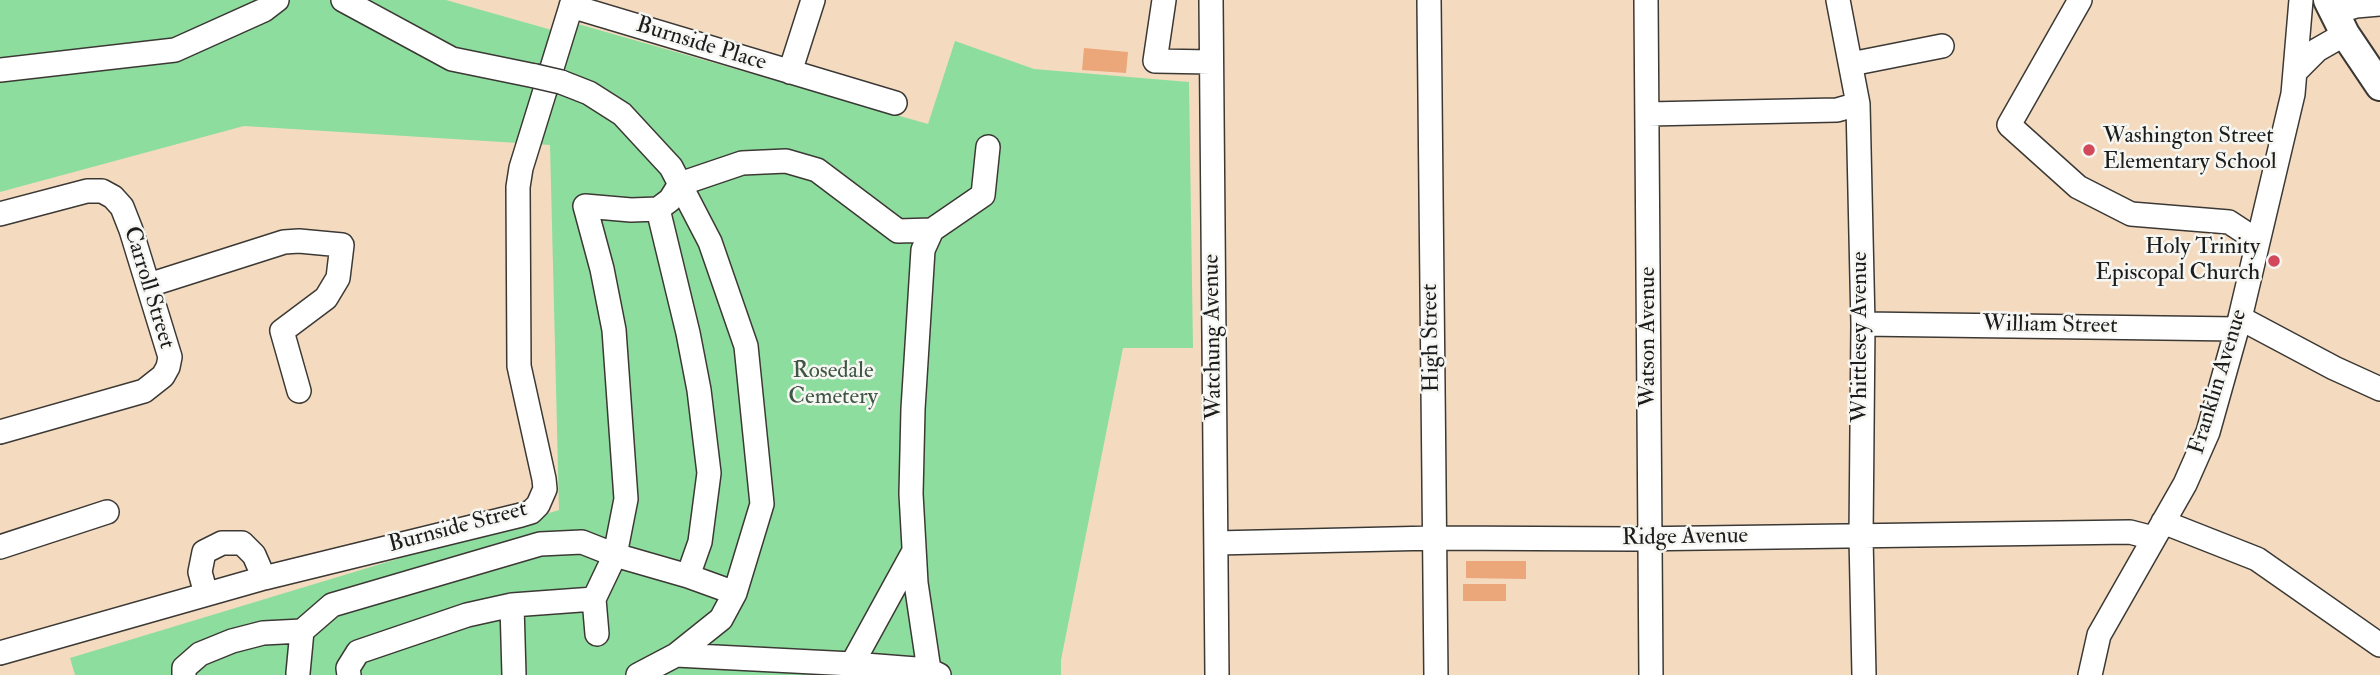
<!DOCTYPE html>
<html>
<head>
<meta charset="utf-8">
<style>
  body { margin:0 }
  canvas { display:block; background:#f4dbc0 }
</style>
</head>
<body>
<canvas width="2380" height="675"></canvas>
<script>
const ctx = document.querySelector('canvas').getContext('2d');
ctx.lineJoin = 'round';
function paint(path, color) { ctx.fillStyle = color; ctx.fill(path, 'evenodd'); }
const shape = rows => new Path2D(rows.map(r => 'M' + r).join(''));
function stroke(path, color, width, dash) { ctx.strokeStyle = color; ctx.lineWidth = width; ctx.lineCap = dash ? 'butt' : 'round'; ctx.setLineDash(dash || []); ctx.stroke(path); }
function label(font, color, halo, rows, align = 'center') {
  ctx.font = font + ' "IM FELL Double Pica",serif'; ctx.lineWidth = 5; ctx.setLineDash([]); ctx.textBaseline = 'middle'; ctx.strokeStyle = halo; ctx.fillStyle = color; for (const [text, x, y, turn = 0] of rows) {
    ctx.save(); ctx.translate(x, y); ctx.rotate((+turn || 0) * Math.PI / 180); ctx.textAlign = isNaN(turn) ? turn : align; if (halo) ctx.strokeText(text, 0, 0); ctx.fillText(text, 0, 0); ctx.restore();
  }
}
const green = shape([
  [0,0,446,0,573,36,578,24,928,124,955,41,1034,69,1189,82,1193,348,1123,348,1061,660,1061,675,75,675,70,658,559,510,550,145,244,126,0,192]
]);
const building = shape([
  [1084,48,1128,52,1126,73,1082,70],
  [1466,561,1526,561,1526,579,1466,578],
  [1463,584,1506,584,1506,601,1463,601]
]);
const minor = shape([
  [343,0,452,59,535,76],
  [1164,0,1155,61,1211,62],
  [1211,0,1217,675],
  [1429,0,1436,675],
  [1646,0,1651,675],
  [1838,0,1858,104,1863,324,1861,537,1864,675],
  [2080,0,2009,125,2078,187,2131,214,2229,222,2258,241],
  [571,6,895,103],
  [2333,13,2356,6,2380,4],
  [1851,64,1942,46],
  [0,70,175,50,264,10,277,0],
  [2297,70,2317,50,2345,34],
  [790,72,813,0],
  [561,82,589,93,622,114,671,167,710,242,746,346,762,504,735,593,688,576,700,542,709,473,699,390,688,333,658,209],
  [1648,114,1837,110,1858,104],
  [0,214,87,191,102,191,113,197,122,207,131,230,170,357,168,367,163,376,144,391,0,432],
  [149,285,284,242,299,241,342,245,338,278,326,298,282,331,299,391],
  [2240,318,2334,368,2380,389],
  [1863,324,2237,329],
  [2163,522,2257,559,2380,645],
  [1216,543,1434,538,1633,539,2130,532,2153,538],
  [0,547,107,512],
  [206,594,200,572,204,552,222,543,242,543,254,555,264,578],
  [594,599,597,634],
  [0,653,264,578,521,515,531,512,538,505,545,489,544,479,519,366,518,187,521,168,573,0],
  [676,655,721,619,735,593],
  [929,670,916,583,911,494,913,409,923,250,932,230,983,195,988,147],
  [298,673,302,631],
  [184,675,184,668,200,654,232,641,263,633,302,631,332,605,540,544,582,542,615,555,688,576],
  [349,675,348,668,358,652,467,615,512,605],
  [514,675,512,605,594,599,615,555,626,499,614,330,602,269,585,206,631,210,658,209,670,200,680,184,742,163,786,161,817,170,898,231,932,230],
  [638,675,676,655,852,664,914,551],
  [851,675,852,664,929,670,939,675],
  [2090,675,2099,635,2185,484,2208,432,2240,318,2293,94,2301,0]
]);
const major = shape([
  [2328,0,2345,34,2380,86]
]);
const minorBridge = shape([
  [535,76,561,82]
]);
const markers = [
  [2089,150,7,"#d1495b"],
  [2274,261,7,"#d1495b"]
];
const streetNames = [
  ["Burnside Place",701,45,17],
  ["Carroll Street",148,288,73],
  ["William Street",2050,326,1],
  ["Watchung Avenue",1214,337,-91],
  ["Watson Avenue",1649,337,-90],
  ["Whittlesey Avenue",1861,337,-90],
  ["High Street",1432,338,-91],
  ["Franklin Avenue",2219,382,-73],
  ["Burnside Street",458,528,-15],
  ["Ridge Avenue",1685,538,-1]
];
const poiNames = [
  ["Washington Street",2103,137],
  ["Elementary School",2103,163],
  ["Holy Trinity",2260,248,"right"],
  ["Episcopal Church",2260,274,"right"]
];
const parkNames = [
  ["Rosedale",833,372],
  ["Cemetery",833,398]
];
paint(green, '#8dde9e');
paint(building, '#eba679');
stroke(minor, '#3c3935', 26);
stroke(major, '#3c3935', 32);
stroke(minor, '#fff', 23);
stroke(major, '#fff', 28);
stroke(minorBridge, '#3c3935', 26, []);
stroke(minorBridge, '#fff', 23);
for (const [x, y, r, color] of markers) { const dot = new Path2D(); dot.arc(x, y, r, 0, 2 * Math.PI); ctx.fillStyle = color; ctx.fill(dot); stroke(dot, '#f6f6f2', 2.5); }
label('23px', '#1c1c1c', '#f6f6f2', streetNames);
label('23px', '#1c1c1c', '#f6f6f2', poiNames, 'left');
label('23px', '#3e5643', '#f6f6f2', parkNames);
</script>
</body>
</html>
